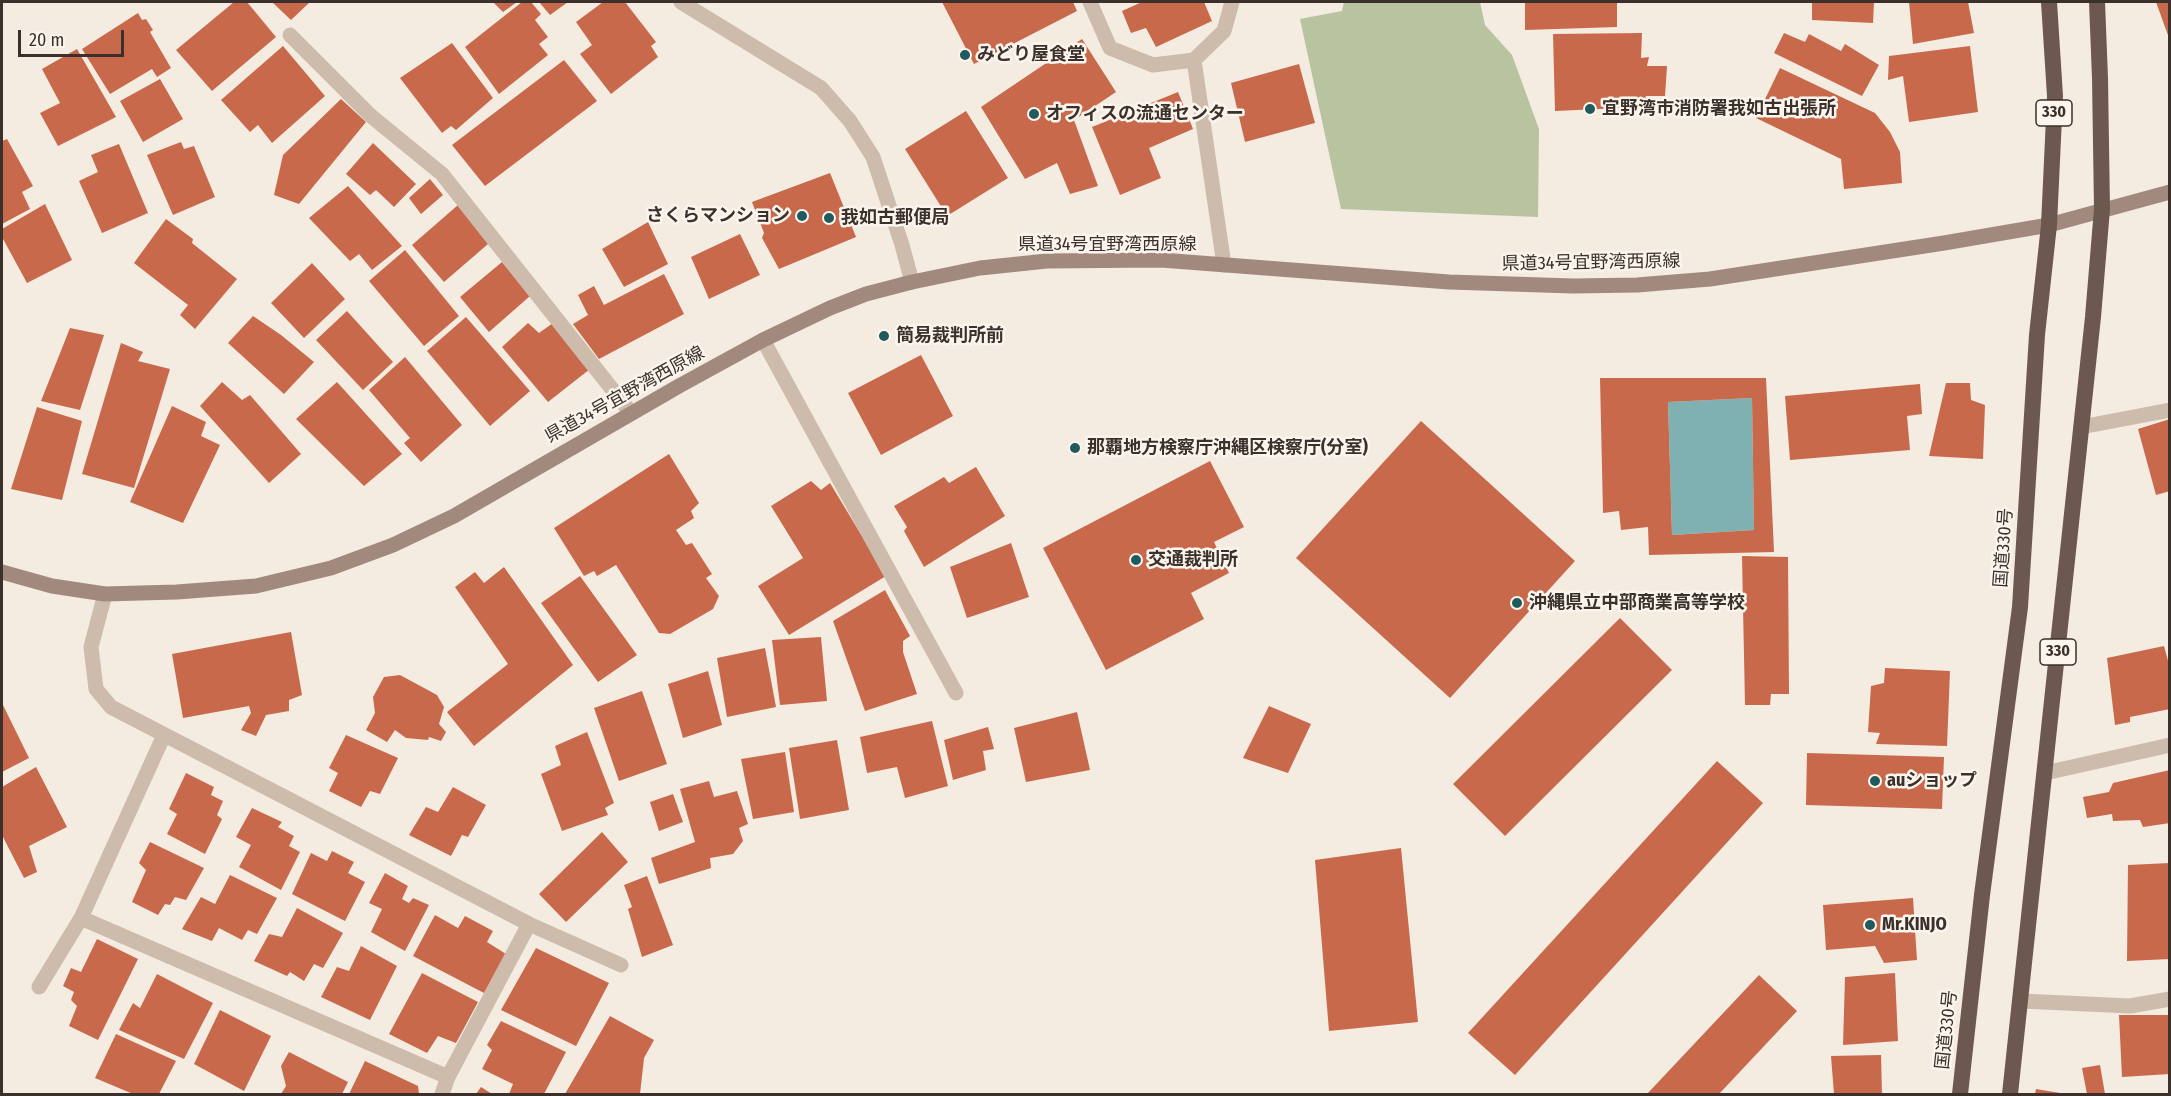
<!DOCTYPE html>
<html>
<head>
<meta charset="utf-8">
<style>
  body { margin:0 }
  #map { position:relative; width:2171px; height:1096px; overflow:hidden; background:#f4ebe1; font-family:"Fira Sans Condensed",sans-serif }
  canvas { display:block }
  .frame { position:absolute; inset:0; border:3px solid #3b302b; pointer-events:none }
  .scale { position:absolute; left:18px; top:30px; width:106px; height:27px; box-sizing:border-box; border:3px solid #3b302b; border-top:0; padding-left:8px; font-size:18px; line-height:21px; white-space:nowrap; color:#3b302b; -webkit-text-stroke:4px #fbf5ee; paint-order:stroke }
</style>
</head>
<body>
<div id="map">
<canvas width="2171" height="1096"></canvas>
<div class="frame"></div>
<div class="scale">20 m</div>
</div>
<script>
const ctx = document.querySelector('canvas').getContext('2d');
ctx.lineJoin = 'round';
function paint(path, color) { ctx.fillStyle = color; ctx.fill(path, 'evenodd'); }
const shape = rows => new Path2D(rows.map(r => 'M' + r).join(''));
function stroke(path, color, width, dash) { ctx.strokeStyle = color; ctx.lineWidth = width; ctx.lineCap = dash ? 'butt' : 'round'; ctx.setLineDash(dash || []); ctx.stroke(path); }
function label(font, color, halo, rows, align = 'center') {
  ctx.font = font + ' "Fira Sans Condensed","Noto Sans JP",sans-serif'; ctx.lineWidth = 5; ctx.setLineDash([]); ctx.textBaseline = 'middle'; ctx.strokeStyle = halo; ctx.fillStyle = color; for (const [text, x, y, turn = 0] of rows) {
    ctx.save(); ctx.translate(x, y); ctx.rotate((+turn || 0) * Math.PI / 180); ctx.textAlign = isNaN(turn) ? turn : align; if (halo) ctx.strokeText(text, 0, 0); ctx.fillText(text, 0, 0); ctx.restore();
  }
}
const green = shape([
  [1344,2,1480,2,1485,25,1512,55,1539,129,1538,217,1341,209,1300,19,1342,11]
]);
const water = shape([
  [1752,398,1754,530,1672,535,1668,402]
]);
const building = shape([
  [234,2,247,2,276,37,212,91,176,50],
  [272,2,310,2,291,20],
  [493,2,517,2,503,12],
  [522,2,531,2,541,14,535,20,548,37,539,44,548,55,499,94,465,47],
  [539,2,568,2,550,15],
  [603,2,625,2,656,42,651,46,658,57,611,94,580,54,592,45,576,22],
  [942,2,1073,2,1077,11,974,64],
  [1142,2,1204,2,1212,21,1156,47,1146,28,1131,33,1122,11],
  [1525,2,1617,2,1617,27,1525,30],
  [1812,2,1874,2,1873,23,1812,20],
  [1909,2,1968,2,1974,33,1913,44],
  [2156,2,2170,2,2170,38,2169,38],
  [138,13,142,20,146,19,153,30,150,32,171,68,157,77,152,69,110,94,82,49],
  [1642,33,1641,58,1649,57,1647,66,1667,66,1665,96,1646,96,1644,107,1555,111,1553,34],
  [1784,33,1805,42,1809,34,1841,51,1845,44,1879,65,1862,96,1774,53],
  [1082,39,1116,92,1074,120,1098,186,1070,194,1057,163,1025,179,981,107],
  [452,43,493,98,456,130,451,126,442,133,400,78],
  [283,46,325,96,272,143,258,125,250,132,221,100],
  [1970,46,1978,112,1909,122,1903,76,1888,80,1889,56],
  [77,49,116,117,58,146,40,113,60,103,42,69],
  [564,60,597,101,485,186,452,145],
  [1299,64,1315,123,1245,142,1231,83],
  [1780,68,1875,113,1890,132,1900,152,1902,183,1844,189,1841,159,1756,118],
  [160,79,183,119,143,142,120,101],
  [1178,92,1193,129,1149,148,1161,178,1120,195,1092,127],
  [341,99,366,122,299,204,274,195,283,155],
  [966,111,1008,178,947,216,905,149],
  [7,139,33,186,22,192,30,209,2,224,2,141],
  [181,142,184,149,194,146,215,197,173,215,147,155],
  [373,143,416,184,394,207,376,190,370,195,346,174],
  [119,144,148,213,102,233,79,181,98,172,91,155],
  [830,173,856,237,779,269,762,238,764,233,752,202],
  [430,179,443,195,421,214,409,198],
  [348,186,402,246,372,270,359,254,350,261,309,218],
  [45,204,72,260,27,283,2,237,2,229],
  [458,205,488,244,444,282,412,245],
  [166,219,193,239,192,243,237,279,195,329,180,315,188,305,134,263],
  [648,222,668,264,624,287,602,249],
  [740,234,760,275,709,299,691,257],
  [405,250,459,316,424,346,369,281],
  [502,262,530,296,489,332,460,297],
  [312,263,345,299,304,338,271,303],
  [664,274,684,314,599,359,573,324,588,315,578,295,594,286,604,305],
  [347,311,393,362,363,390,316,340],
  [253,316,281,335,314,362,284,394,228,343],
  [466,317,530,391,490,426,427,351],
  [528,323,539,333,553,323,590,369,548,402,502,347],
  [70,328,104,335,80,410,41,401],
  [121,343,143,352,138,361,170,369,134,488,82,474],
  [921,355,953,416,881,455,848,393],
  [405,357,462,425,421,462,404,443,410,438,369,390],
  [1600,378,1766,378,1774,552,1649,555,1648,527,1621,530,1619,511,1603,513],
  [1752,398,1754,530,1672,535,1668,402],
  [222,382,242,400,250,395,301,454,269,483,200,406],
  [337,382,402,454,364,486,296,419],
  [1946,383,1970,383,1971,400,1985,405,1983,459,1929,456],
  [1920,384,1922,414,1907,416,1910,450,1790,460,1785,396],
  [172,406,206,422,201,436,220,445,183,523,130,502],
  [37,407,82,421,62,500,11,489],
  [2170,419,2170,491,2156,495,2138,429],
  [1421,421,1575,561,1450,698,1296,558],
  [669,454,699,503,691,511,694,518,676,530,686,545,692,543,712,574,706,578,719,596,713,609,670,634,659,633,616,565,597,576,594,571,584,576,554,528],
  [1210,461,1244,527,1214,542,1229,573,1191,593,1204,619,1106,670,1043,548],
  [976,467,1005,516,924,567,904,531,907,527,894,506,944,477,949,483],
  [811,481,821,490,830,483,886,576,789,635,758,586,803,558,771,506],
  [1011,543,1029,597,967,618,950,567],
  [1742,556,1788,557,1789,694,1771,694,1770,705,1745,705],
  [504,567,573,665,474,746,447,712,508,664,455,587,475,572,484,583],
  [580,576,637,655,598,682,541,603],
  [885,590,910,636,903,641,903,652,917,694,865,711,833,621],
  [1620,618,1672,670,1505,836,1453,784],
  [291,632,302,695,289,700,289,711,266,715,256,736,241,730,251,713,249,706,183,718,172,654],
  [821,637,827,701,780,705,772,640],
  [2164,646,2170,668,2170,709,2130,717,2130,722,2115,725,2107,658],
  [765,648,776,707,727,717,717,658],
  [1885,668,1950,671,1947,746,1876,744,1880,733,1868,732,1871,686,1884,683],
  [708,671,722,725,683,738,668,684],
  [400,675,437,695,444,707,439,724,446,732,441,741,429,737,428,740,406,738,395,730,387,742,366,730,375,713,373,697,384,677],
  [642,691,667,764,619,781,594,708],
  [2,703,29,758,2,772],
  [1269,706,1311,724,1288,773,1243,758],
  [1077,712,1090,770,1026,782,1014,728],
  [932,721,948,786,905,798,897,767,867,773,860,737],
  [988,727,994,749,983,751,986,770,953,780,944,740],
  [587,732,614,803,605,808,608,815,562,831,541,774,561,765,555,746],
  [346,735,398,758,380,794,370,791,361,807,329,791,338,773,329,768],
  [837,740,849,810,800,819,789,748],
  [785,752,794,812,753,819,741,759],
  [1807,753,1944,757,1942,809,1806,805],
  [1717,761,1763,803,1515,1075,1468,1033],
  [36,767,67,827,29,846,37,872,24,878,2,835,2,787],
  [2170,770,2170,823,2143,827,2140,820,2113,821,2112,814,2087,818,2083,797,2109,792,2113,783],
  [186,773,214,787,211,795,223,801,217,815,222,819,205,854,167,834,177,814,169,809],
  [709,781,714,797,737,791,748,824,739,828,743,841,733,854,710,858,711,868,659,884,651,858,695,842,680,789],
  [453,787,486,805,468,837,462,835,451,856,409,835,426,807,438,812],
  [673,794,683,822,659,831,650,802],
  [252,808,282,822,278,827,294,836,289,846,300,852,281,890,239,867,251,845,236,837],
  [602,832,628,862,566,922,539,894],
  [150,842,204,868,186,900,175,897,170,905,165,904,158,915,132,902,146,870,139,863],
  [1401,848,1418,1022,1329,1031,1315,860],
  [332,851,354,862,348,873,365,882,345,921,292,894,311,853,327,861],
  [2170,863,2170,959,2127,961,2128,865],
  [385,873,408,886,402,899,409,903,413,898,429,905,405,951,371,932,382,909,369,903],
  [230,875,277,898,257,934,248,930,242,940,219,928,212,941,182,929,201,897,215,904],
  [647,876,673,945,642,957,628,909,632,907,624,885],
  [1913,898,1917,960,1884,963,1875,946,1826,950,1823,905],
  [297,908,343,933,323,968,314,964,304,981,290,972,287,976,254,961,269,934,282,937],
  [435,915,458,928,465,916,493,931,487,942,506,954,484,993,413,956],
  [97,939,138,959,98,1040,69,1026,77,1006,71,1000,74,992,63,986,71,968,81,972],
  [361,946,397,966,370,1020,321,997,337,967,349,971],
  [536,948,609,983,576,1046,501,1010],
  [422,973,478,1002,456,1043,438,1036,427,1053,389,1034],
  [1895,973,1898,1041,1843,1045,1845,977],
  [157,974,213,1003,184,1059,119,1030,133,1003,140,1008],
  [1759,975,1797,1011,1719,1094,1647,1094],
  [220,1010,271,1036,244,1091,194,1064],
  [2119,1015,2170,1015,2170,1074,2122,1077],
  [610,1016,654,1040,644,1058,640,1094,565,1094],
  [501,1021,566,1052,544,1094,509,1094,513,1084,482,1069,492,1050,487,1045],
  [116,1034,176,1061,159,1094,133,1094,95,1078],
  [289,1052,348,1082,342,1094,281,1094,286,1086,281,1066],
  [1881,1055,1882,1094,1834,1094,1831,1056],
  [365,1061,418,1086,419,1094,349,1094],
  [2100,1065,2105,1094,2087,1094,2082,1068],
  [481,1087,492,1094,476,1094],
  [2036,1089,2060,1093,2060,1094,2035,1094]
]);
const minor = shape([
  [681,2,821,88,850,121,873,157,902,245,912,282],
  [1090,2,1110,48,1153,65,1194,60,1224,31,1232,2],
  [290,35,371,116,442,174,631,413],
  [1194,60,1224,265],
  [763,340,956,693],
  [2081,427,2170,410],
  [105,594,91,647,96,689,111,707,529,924,448,1077,442,1094],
  [2045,773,2170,745],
  [81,918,448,1077],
  [529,924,621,965],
  [39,987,81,918,164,735],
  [2021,1001,2130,1006,2170,999]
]);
const secondary = shape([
  [2,572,52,586,105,594,177,592,256,586,331,568,393,545,454,516,679,386,763,340,830,308,866,294,912,282,980,268,1047,261,1161,260,1449,282,1573,286,1637,285,1710,279,1944,243,2049,225,2170,192]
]);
const trunk = shape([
  [1960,1094,1982,895,2020,607,2037,335,2049,225,2055,96,2049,2],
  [2010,1094,2093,317,2102,209,2100,78,2097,2]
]);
const markers = [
  [965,55,6,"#1f5a5e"],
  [1590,109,6,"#1f5a5e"],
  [1034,114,6,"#1f5a5e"],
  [802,216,6,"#1f5a5e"],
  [829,218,6,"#1f5a5e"],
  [884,336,6,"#1f5a5e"],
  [1075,448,6,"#1f5a5e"],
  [1136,560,6,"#1f5a5e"],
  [1517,603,6,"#1f5a5e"],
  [1875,781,6,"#1f5a5e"],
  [1870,925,6,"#1f5a5e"]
];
const shields = [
  [2054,113,36],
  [2058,652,36]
];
const shieldNames = [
  ["330",2054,113],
  ["330",2058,652]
];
const poiNames = [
  ["みどり屋食堂",977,55],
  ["宜野湾市消防署我如古出張所",1602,109],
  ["オフィスの流通センター",1046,114],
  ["さくらマンション",790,216,"right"],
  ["我如古郵便局",841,218],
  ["簡易裁判所前",896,336],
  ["那覇地方検察庁沖縄区検察庁(分室)",1087,448],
  ["交通裁判所",1148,560],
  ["沖縄県立中部商業高等学校",1529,603],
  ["auショップ",1887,781],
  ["Mr.KINJO",1882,925]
];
const streetNames = [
  ["県道34号宜野湾西原線",1107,245],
  ["県道34号宜野湾西原線",1591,263,-1],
  ["県道34号宜野湾西原線",625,395,-29],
  ["国道330号",2004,548,-86],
  ["国道330号",1947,1030,-84]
];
paint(green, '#b8c4a0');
paint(water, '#7fb0b2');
paint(building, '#c8694b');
stroke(minor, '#cdbbac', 15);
stroke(secondary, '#a18a7d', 15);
stroke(trunk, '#6c584f', 16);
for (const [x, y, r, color] of markers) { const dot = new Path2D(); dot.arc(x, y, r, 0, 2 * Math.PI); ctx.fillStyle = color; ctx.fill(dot); stroke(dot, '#fbf5ee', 2); }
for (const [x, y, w] of shields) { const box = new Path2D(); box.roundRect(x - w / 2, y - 13, w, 26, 4.5); ctx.fillStyle = '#fbf5ee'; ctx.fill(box); stroke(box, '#3b302b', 1.5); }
label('bold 16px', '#3b302b', null, shieldNames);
label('bold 18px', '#3b302b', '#fbf5ee', poiNames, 'left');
label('18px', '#3b302b', '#fbf5ee', streetNames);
</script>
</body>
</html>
